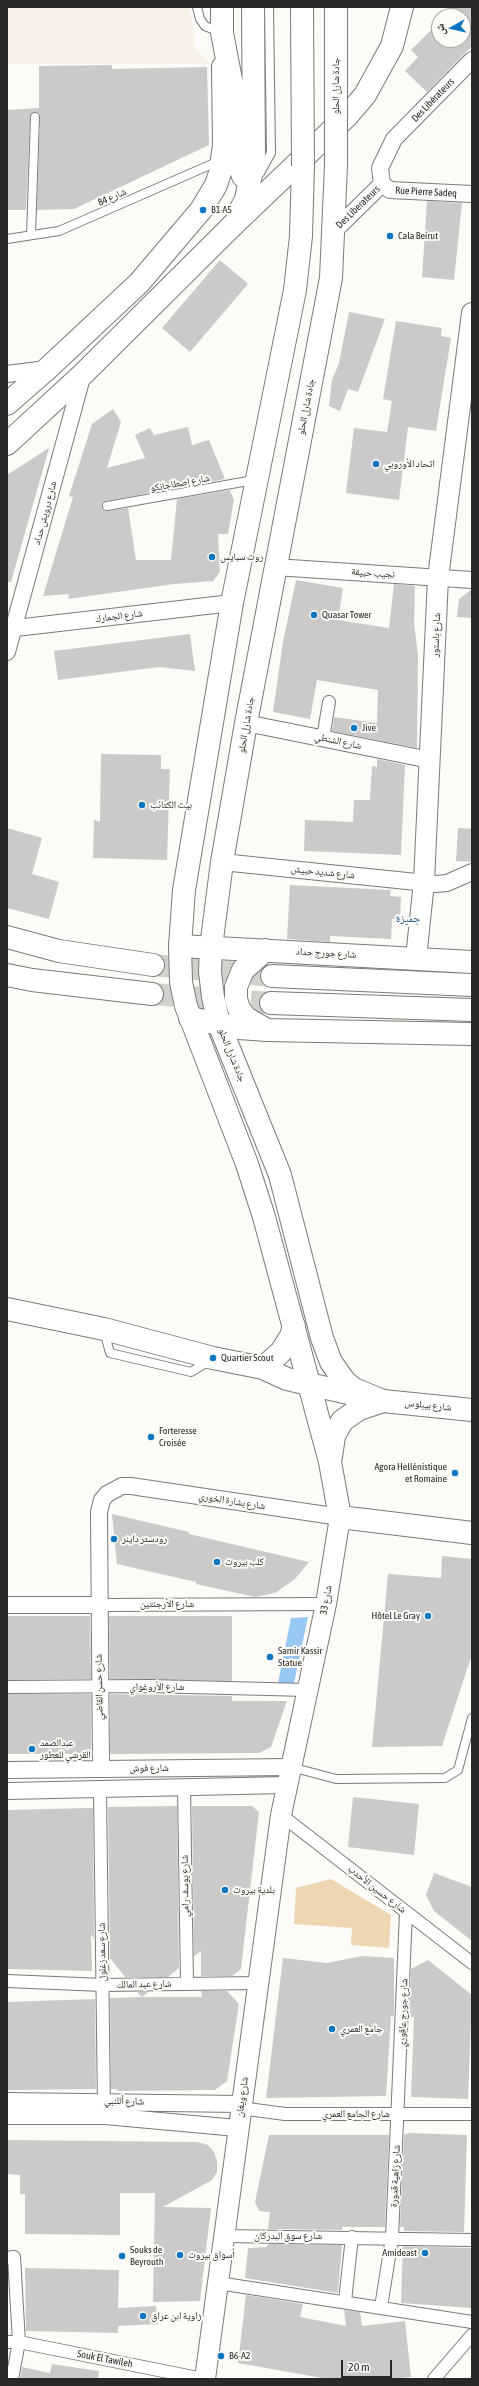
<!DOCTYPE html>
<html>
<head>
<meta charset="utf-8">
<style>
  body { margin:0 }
  #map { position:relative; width:479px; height:2386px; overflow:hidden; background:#fdfbf8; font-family:"Asap Condensed","Noto Naskh Arabic",sans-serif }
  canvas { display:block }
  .frame { position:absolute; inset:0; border:8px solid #2a2928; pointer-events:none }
  .north { position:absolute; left:431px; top:8px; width:40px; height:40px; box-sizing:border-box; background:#fdfbf8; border:1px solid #a9a7a5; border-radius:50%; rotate:262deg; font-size:11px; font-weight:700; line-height:16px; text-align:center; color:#2a2928 }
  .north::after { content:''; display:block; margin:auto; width:14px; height:18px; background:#0c76c1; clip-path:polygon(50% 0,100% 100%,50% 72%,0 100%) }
  .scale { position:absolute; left:341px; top:2360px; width:51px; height:18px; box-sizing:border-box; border:2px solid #2a2928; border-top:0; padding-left:5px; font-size:12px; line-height:14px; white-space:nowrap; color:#2a2928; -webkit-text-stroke:3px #fdfbf8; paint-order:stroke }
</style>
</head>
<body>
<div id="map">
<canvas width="479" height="2386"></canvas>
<div class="frame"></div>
<div class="north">ش</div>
<div class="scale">20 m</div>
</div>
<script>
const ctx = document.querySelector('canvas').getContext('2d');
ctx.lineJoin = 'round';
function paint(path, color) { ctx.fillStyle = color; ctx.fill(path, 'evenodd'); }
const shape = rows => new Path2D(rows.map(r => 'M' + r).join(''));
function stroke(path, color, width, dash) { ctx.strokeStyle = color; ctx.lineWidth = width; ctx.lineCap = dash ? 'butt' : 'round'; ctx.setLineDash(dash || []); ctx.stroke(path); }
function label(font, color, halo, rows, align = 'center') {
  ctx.font = font + ' "Asap Condensed","Noto Naskh Arabic",sans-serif'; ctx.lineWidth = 4; ctx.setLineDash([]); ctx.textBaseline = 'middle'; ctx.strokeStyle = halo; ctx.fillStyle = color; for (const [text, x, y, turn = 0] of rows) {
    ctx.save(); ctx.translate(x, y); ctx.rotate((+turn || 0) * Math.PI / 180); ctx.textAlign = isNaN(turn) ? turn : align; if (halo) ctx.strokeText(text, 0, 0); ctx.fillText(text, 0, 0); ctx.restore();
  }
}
const built = shape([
  [7,7,190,7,195,48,211,64,7,64]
]);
const green = shape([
  [331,1879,391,1915,389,1948,351,1945,352,1928,294,1924,296,1888]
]);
const water = shape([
  [308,1617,294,1683,278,1683,291,1618]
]);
const building = shape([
  [454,7,472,7,472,46,427,92,405,71,418,57,411,50,439,22,439,40,463,40,463,16,445,16],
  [112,65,112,69,207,67,209,145,74,209,37,210,40,117,38,113,33,112,30,117,26,210,7,210,7,110,39,108,39,66],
  [427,201,462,203,454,280,422,277],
  [220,260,248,284,190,352,162,328],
  [349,312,385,319,358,392,348,389,340,411,329,406,332,380,339,363],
  [396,321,442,328,441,336,451,338,436,431,408,427,399,500,346,493,354,428,387,432,392,401,383,399],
  [113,409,121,422,107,468,145,458,135,435,150,428,154,435,188,427,192,445,209,440,225,479,106,501,102,504,103,509,108,511,128,508,136,560,171,560,177,499,230,490,234,500,228,534,218,534,220,572,213,581,174,584,68,599,69,594,43,596,73,497,69,496,92,424],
  [49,448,11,582,7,582,7,475],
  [296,580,343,588,338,620,389,628,394,584,415,586,414,624,418,654,417,748,332,731,334,717,377,723,378,690,317,680,310,719,273,712,283,642],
  [472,589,472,618,457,617,459,599],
  [190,634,195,671,159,667,58,680,54,651],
  [101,754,161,755,161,769,170,769,167,860,93,858,94,820,100,822],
  [377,759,405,765,401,855,304,851,305,820,353,822,354,800,370,800,372,766,377,767],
  [7,828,42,838,32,874,59,882,49,919,7,908],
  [458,828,472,829,472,862,456,861],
  [290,885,391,890,390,896,401,897,400,919,392,919,391,939,330,936,330,942,287,939],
  [112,1514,189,1532,189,1534,309,1562,295,1579,275,1593,255,1597,196,1584,196,1582,117,1564],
  [442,1556,472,1559,472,1654,442,1746,372,1747,388,1574,441,1578],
  [7,1616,90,1616,91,1679,7,1680],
  [109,1616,232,1616,232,1681,110,1679],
  [7,1694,91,1694,91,1754,7,1754],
  [110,1694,232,1696,232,1701,287,1701,271,1747,259,1753,110,1754],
  [353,1797,419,1804,414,1855,348,1847],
  [174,1806,177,1806,179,1968,168,1977,125,1977,110,1958,108,1807],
  [192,1806,252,1806,259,1812,241,1969,232,1976,201,1976,201,1951,194,1956],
  [88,1808,93,1808,94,1939,91,1934,92,1971,7,1969,7,1810],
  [434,1873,472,1887,472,1941,434,1911,426,1895],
  [362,1956,394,1958,394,2016,391,2016,386,2096,266,2098,283,1958,327,1963],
  [428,1960,472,1995,468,2099,411,2097,414,2017,409,2017,411,1969],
  [201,1991,227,1991,239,2004,227,2081,215,2090,117,2091,117,2089,111,2089,110,1998,142,1997,137,1992,148,1992,142,1997,202,1997],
  [95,1999,96,2089,7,2090,7,2002],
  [408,2133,467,2135,464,2232,404,2231,404,2227,400,2227,404,2135],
  [269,2135,389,2135,385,2227,342,2227,342,2230,268,2229,270,2212,259,2211,255,2202],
  [7,2140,197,2142,208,2145,214,2152,217,2161,217,2172,212,2180,163,2207,211,2208,200,2301,153,2302,155,2193,120,2193,120,2235,25,2234,25,2194,20,2194,20,2175,7,2174],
  [268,2244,342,2245,338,2293,245,2278,248,2248,267,2247],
  [403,2246,472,2248,472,2308,401,2303],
  [25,2268,119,2270,118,2308,156,2306,158,2324,118,2326,118,2333,26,2331],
  [246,2295,303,2304,300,2317,346,2326,344,2310,360,2312,362,2326,405,2321,411,2377,391,2379,328,2379,238,2363],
  [52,2364,99,2371,98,2379,20,2379,22,2367,50,2373]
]);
const primaryTunnel = shape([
  [153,965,272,976],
  [152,994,271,1003]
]);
const service = shape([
  [197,7,200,19,205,26,220,32],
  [260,173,271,153,269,7],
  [31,235,35,117],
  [7,239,59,231,219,161],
  [107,506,254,480],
  [104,1331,110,1353,191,1372,209,1361],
  [291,1767,336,1779,445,1778,458,1770,472,1718]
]);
const pedestrian = shape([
  [323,738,329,702],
  [98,1605,326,1604],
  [7,1687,149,1686,307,1690],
  [184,1787,187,1984],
  [100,1789,104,2111],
  [281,1815,472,1963],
  [7,1981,103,1985,258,1983],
  [240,2108,285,2114,472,2114],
  [224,2236,472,2240],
  [7,2258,14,2257,19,2342,12,2379],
  [218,2283,472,2322],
  [345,2301,352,2237],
  [381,2307,392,2238,406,1912],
  [7,2342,19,2342,203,2379],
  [434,2379,472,2335]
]);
const minor = shape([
  [472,60,394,139,380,168,382,184,390,190,472,194],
  [334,231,382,184],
  [7,374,47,369],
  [275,567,472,580],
  [7,629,232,603],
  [7,652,83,374],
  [246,723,430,760],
  [222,862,436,884,447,883,472,872],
  [7,1605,98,1605],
  [101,1769,99,1512,102,1500,107,1494,122,1486,131,1486,340,1517],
  [7,1770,290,1767],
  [7,1791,286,1785],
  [7,2101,241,2104],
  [7,2116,105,2116,237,2128]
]);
const tertiary = shape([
  [416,958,424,882,438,578,472,313],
  [205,2379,281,1815,326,1604,340,1517]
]);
const secondary = shape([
  [180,946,472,962],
  [265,950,243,970,236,987,236,999,239,1009,246,1018,265,1029],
  [190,1018,239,1028,267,1030,472,1034]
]);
const primary = shape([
  [7,937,59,951,153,965],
  [180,946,181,982,186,1006,247,1164,264,1217,330,1462,340,1517,472,1533],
  [211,947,210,972,213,997,219,1024,280,1175,322,1338,331,1362,345,1382,354,1389,383,1401,472,1410],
  [7,975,32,980,152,994],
  [272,976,472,985],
  [271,1003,472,1010],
  [331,1457,334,1436,342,1421,359,1409,383,1401]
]);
const trunk = shape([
  [7,404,47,369,139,283,201,210,216,185,220,173,224,145,223,67],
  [7,444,83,374,233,225],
  [7,1309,104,1329,213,1358,263,1368,287,1379,383,1401],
  [263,1368,281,1352,291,1336,294,1326]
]);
const motorway = shape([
  [222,7,222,33,234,95,240,167,243,176],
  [238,215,246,199,254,160,253,7],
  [233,225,348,115,365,95,392,46,402,7],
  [180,946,184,890,232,603,295,290,301,236,303,166],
  [211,947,222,862,246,723,331,278,336,165]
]);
const motorwayBridge = shape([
  [302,7,303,166],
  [336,7,336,165]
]);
const markers = [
  [203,210,4,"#0c76c1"],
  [390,236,4,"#0c76c1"],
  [376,464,4,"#0c76c1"],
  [212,557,4,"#0c76c1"],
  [314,615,4,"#0c76c1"],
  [354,728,4,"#0c76c1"],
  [142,805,4,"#0c76c1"],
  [213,1358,4,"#0c76c1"],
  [151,1437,4,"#0c76c1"],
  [455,1473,4,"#0c76c1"],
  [114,1539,4,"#0c76c1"],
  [217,1562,4,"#0c76c1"],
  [428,1616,4,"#0c76c1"],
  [270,1657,4,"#0c76c1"],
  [32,1749,4,"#0c76c1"],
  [225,1890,4,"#0c76c1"],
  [332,2029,4,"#0c76c1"],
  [425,2253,4,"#0c76c1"],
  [180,2255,4,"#0c76c1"],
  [122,2256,4,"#0c76c1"],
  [143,2316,4,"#0c76c1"],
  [221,2356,4,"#0c76c1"]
];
const streetNames = [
  ["جادة شارل الحلو",336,86,-90],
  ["Des Libérateurs",433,100,-46],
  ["Rue Pierre Sadeq",426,192,3],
  ["شارع 84",112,197,-24],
  ["Des Liberateurs",358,207,-44],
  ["جادة شارل الحلو",306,407,-79],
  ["شارع إصطاجانكو",180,483,-10],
  ["شارع درويش حداد",45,513,-75],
  ["نجيب حبيقة",373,573,4],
  ["شارع الجمارك",119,616,-7],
  ["شارع باستور",436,635,-87],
  ["جادة شارل الحلو",246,725,-80],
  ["شارع الشنطي",338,741,12],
  ["شارع شديد حبيش",323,872,6],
  ["شارع جورج حداد",326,953,3],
  ["جادة شارل الحلو",232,1055,68],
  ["شارع بيبلوس",428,1405,6],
  ["شارع بشارة الخوري",232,1501,9],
  ["شارع 33",326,1600,-80],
  ["شارع الأرجنتين",167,1604],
  ["شارع حسن القاضي",99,1687,-91],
  ["شارع الأروغواي",157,1687],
  ["شارع فوش",149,1768,-1],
  ["شارع يوسف رامي",185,1886,-91],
  ["شارع حسين الأحدب",377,1889,38],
  ["شارع سعد زغلول",102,1952,-91],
  ["شارع عبد المالك",144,1984,-1],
  ["شارع جورج عاقوري",403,2013,-88],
  ["شارع ويغان",242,2097,-82],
  ["شارع أللنبي",124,2101,1],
  ["شارع الجامع العمري",356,2114],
  ["شارع زاهية قدورة",395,2176,-87],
  ["شارع سوق البدركان",288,2236],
  ["Souk El Tawileh",105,2359,11]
];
const poiNames = [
  ["B1-A5",211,210],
  ["Cala Beirut",398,236],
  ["اتحاد الأوروبي",384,464],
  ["روت سبايس",220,557],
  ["Quasar Tower",322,615],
  ["Jive",362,728],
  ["بيت الكتائب",150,805],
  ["Quartier Scout",221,1358],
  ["Forteresse",159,1431],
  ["Croisée",159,1443],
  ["Agora Hellénistique",447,1467,"right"],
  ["et Romaine",447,1479,"right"],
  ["رودستر داينر",122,1539],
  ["كلب بيروت",225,1562],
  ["Hôtel Le Gray",420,1616,"right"],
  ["Samir Kassir",278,1651],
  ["Statue",278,1663],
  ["عبدالصمد",40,1743],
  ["القرشي للعطور",40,1755],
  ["بلدية بيروت",233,1890],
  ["جامع العمري",340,2029],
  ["Souks de",130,2250],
  ["Beyrouth",130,2262],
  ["Amideast",417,2253,"right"],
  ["أسواق بيروت",188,2255],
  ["زاوية ابن عراق",151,2316],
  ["B6-A2",229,2356]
];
const neighbourhoodNames = [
  ["جميزة",408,919]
];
paint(built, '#f6f0e7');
paint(green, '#eed6b0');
paint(water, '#98c7f4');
paint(building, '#cccac8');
stroke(primaryTunnel, '#d3d1ce', 22, [22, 11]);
stroke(service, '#7b7a77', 10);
stroke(pedestrian, '#7b7a77', 14);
stroke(minor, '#7b7a77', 18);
stroke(tertiary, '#7b7a77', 22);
stroke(secondary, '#7b7a77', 24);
stroke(primary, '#7b7a77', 24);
stroke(trunk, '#7b7a77', 24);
stroke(motorway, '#7b7a77', 24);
stroke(service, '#fff', 8);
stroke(pedestrian, '#fff', 12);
stroke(minor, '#fff', 16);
stroke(tertiary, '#fff', 20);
stroke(secondary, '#fff', 22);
stroke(primary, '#fff', 22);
stroke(trunk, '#fff', 22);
stroke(motorway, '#fff', 22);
stroke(motorwayBridge, '#7b7a77', 24, []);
stroke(motorwayBridge, '#fff', 22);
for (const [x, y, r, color] of markers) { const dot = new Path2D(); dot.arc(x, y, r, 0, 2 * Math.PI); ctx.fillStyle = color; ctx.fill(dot); stroke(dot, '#fdfbf8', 1.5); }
label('10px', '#2a2928', '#fdfbf8', streetNames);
label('10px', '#2a2928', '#fdfbf8', poiNames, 'left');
label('11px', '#165282', '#fdfbf8', neighbourhoodNames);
</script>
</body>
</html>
